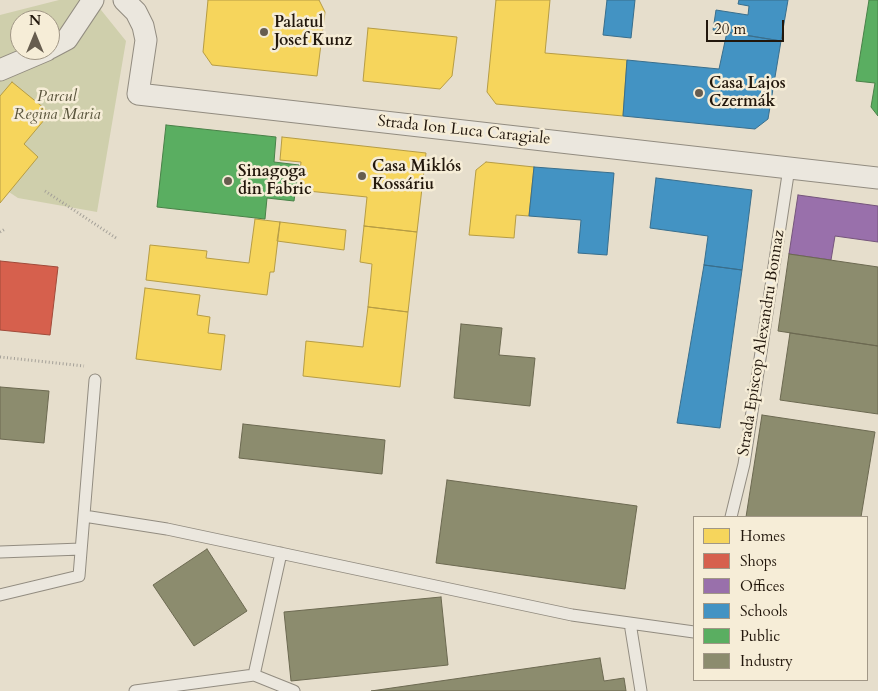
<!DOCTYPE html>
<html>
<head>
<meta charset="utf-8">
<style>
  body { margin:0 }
  #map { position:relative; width:878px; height:691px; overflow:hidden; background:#e6decc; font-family:Cardo,serif }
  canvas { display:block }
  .legend { position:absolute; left:693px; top:516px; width:175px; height:165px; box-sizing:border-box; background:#f6edd7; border:1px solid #a19786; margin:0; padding:6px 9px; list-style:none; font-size:15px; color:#22170c }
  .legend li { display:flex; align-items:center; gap:10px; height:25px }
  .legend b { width:25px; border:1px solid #a19786 }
  .north { position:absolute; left:10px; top:10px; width:50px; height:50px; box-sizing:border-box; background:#f6edd7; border:1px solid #a19786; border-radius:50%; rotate:0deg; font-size:14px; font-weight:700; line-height:20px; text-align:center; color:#22170c }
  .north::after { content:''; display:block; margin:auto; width:18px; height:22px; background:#675d4f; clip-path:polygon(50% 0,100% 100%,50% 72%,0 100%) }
  .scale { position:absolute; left:706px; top:20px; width:78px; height:22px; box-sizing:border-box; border:2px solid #22170c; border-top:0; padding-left:6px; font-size:15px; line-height:18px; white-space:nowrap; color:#22170c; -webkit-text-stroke:4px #f6edd7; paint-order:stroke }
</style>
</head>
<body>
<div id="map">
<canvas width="878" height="691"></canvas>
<ul class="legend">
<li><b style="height:14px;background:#f6d55c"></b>Homes</li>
<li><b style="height:14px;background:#d6604d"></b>Shops</li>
<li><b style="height:14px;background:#9970ab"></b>Offices</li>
<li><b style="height:14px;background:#4393c3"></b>Schools</li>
<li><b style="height:14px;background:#5aae61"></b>Public</li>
<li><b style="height:14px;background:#8c8c6e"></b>Industry</li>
</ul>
<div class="north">N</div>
<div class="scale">20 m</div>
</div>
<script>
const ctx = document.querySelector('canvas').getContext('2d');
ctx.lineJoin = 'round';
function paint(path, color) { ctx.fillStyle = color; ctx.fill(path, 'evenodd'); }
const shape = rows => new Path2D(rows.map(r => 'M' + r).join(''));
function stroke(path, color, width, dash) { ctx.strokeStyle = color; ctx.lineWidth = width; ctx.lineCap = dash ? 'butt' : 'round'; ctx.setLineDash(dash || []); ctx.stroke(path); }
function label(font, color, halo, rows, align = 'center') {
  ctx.font = font + ' Cardo,serif'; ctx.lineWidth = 5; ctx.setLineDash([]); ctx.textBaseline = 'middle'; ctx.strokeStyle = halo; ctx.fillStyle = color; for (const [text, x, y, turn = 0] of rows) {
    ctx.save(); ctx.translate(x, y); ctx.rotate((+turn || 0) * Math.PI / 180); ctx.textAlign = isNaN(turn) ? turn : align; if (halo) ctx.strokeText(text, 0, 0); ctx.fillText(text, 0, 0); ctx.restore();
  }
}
const green = shape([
  [59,0,93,0,126,41,97,212,18,198,0,186,0,15],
  [20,20,50,20,50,50,20,50]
]);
const homes = shape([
  [208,0,319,0,325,12,317,76,212,65,203,52,208,0],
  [496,0,550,0,545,53,627,60,623,116,496,104,487,92,496,0],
  [368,28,457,37,452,76,440,89,363,81,368,28],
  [12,82,50,113,24,144,38,157,0,203,0,96,12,82],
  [282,137,426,153,417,232,364,226,367,197,298,190,301,162,280,160,282,137],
  [486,162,534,167,529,216,516,215,514,238,469,235,476,170,486,162],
  [255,219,280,222,274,272,270,272,267,295,146,280,150,245,207,251,206,258,249,263,255,219],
  [280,222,346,230,344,250,277,241,280,222],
  [364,226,417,232,408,312,368,307,372,264,360,262,364,226],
  [145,288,200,295,197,315,210,317,208,333,225,335,221,370,136,359,145,288],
  [368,307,408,312,400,387,303,376,306,341,363,347,368,307]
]);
const shops = shape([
  [0,261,58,267,50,335,0,330,0,261]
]);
const offices = shape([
  [798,195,878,206,878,242,835,236,831,260,789,254,798,195]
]);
const schools = shape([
  [607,0,635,0,631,38,603,35,607,0],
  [739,0,788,0,781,41,713,30,716,10,748,15,749,6,738,4,739,0],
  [727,32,781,41,768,119,755,129,623,116,627,60,719,69,727,32],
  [534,167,614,173,607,255,578,253,581,220,529,216,534,167],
  [656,178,752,190,742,270,704,265,708,236,650,228,656,178],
  [704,265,742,270,720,428,677,423,704,265]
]);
const public = shape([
  [869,0,878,0,878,116,871,107,875,83,856,81,869,0],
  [166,125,276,137,274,162,299,165,294,201,267,198,265,219,157,207,166,125]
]);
const industry = shape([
  [789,254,878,267,878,346,778,331,789,254],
  [461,324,502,328,499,355,535,358,530,406,454,398,461,324],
  [790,333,878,346,878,414,780,400,790,333],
  [0,387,49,391,44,443,0,439,0,387],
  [762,415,875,432,861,517,746,517,762,415],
  [243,424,385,440,382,474,239,458,243,424],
  [447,480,637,506,625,589,436,563,447,480],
  [207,549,247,611,194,646,153,585,207,549],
  [441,597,448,665,291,681,284,612,441,597],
  [600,658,604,681,624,678,626,691,371,691,600,658]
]);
const path = shape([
  [45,191,116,238],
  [0,232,5,229],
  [0,357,84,366]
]);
const lane = shape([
  [84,516,167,529,572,615,694,632],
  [731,517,744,464,789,168],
  [0,552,81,549],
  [0,595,79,576,95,380],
  [630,623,641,691],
  [254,675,281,553],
  [135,691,254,675,294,691]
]);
const street = shape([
  [124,0,136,12,143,26,146,40,138,94,878,178],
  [50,48,67,39,93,0],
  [0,70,47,50]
]);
const markers = [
  [264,32,5,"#675d4f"],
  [699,93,5,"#675d4f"],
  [362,176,5,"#675d4f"],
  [228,181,5,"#675d4f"]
];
const poiNames = [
  ["Palatul",274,23],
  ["Josef Kunz",274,41],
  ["Casa Lajos",709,84],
  ["Czermák",709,102],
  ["Casa Miklós",372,167],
  ["Kossáriu",372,185],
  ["Sinagoga",238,172],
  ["din Fabric",238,190]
];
const parkNames = [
  ["Parcul",57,97],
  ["Regina Maria",57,115]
];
const streetNames = [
  ["Strada Ion Luca Caragiale",464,131,6],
  ["Strada Episcop Alexandru Bonnaz",762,343,-81]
];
paint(green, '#cfcfac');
paint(homes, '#f6d55c');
stroke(homes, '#b69c44', 1);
paint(shops, '#d6604d');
stroke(shops, '#a04a3a', 1);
paint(offices, '#9970ab');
stroke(offices, '#75557b', 1);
paint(schools, '#4393c3');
stroke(schools, '#396e8c', 1);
paint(public, '#5aae61');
stroke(public, '#498148', 1);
paint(industry, '#8c8c6e');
stroke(industry, '#6c6951', 1);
stroke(lane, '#928c80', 13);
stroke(street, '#928c80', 23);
stroke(path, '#a4a098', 3, [1, 2.5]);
stroke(lane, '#ebe7de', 11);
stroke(street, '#ebe7de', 21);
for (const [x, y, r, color] of markers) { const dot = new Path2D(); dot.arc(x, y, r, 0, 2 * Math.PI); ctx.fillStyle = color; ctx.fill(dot); stroke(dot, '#f6edd7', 2); }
label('bold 16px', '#22170c', '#f6edd7', poiNames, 'left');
label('italic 16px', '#58533b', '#f6edd7', parkNames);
label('16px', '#22170c', '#f6edd7', streetNames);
</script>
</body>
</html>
